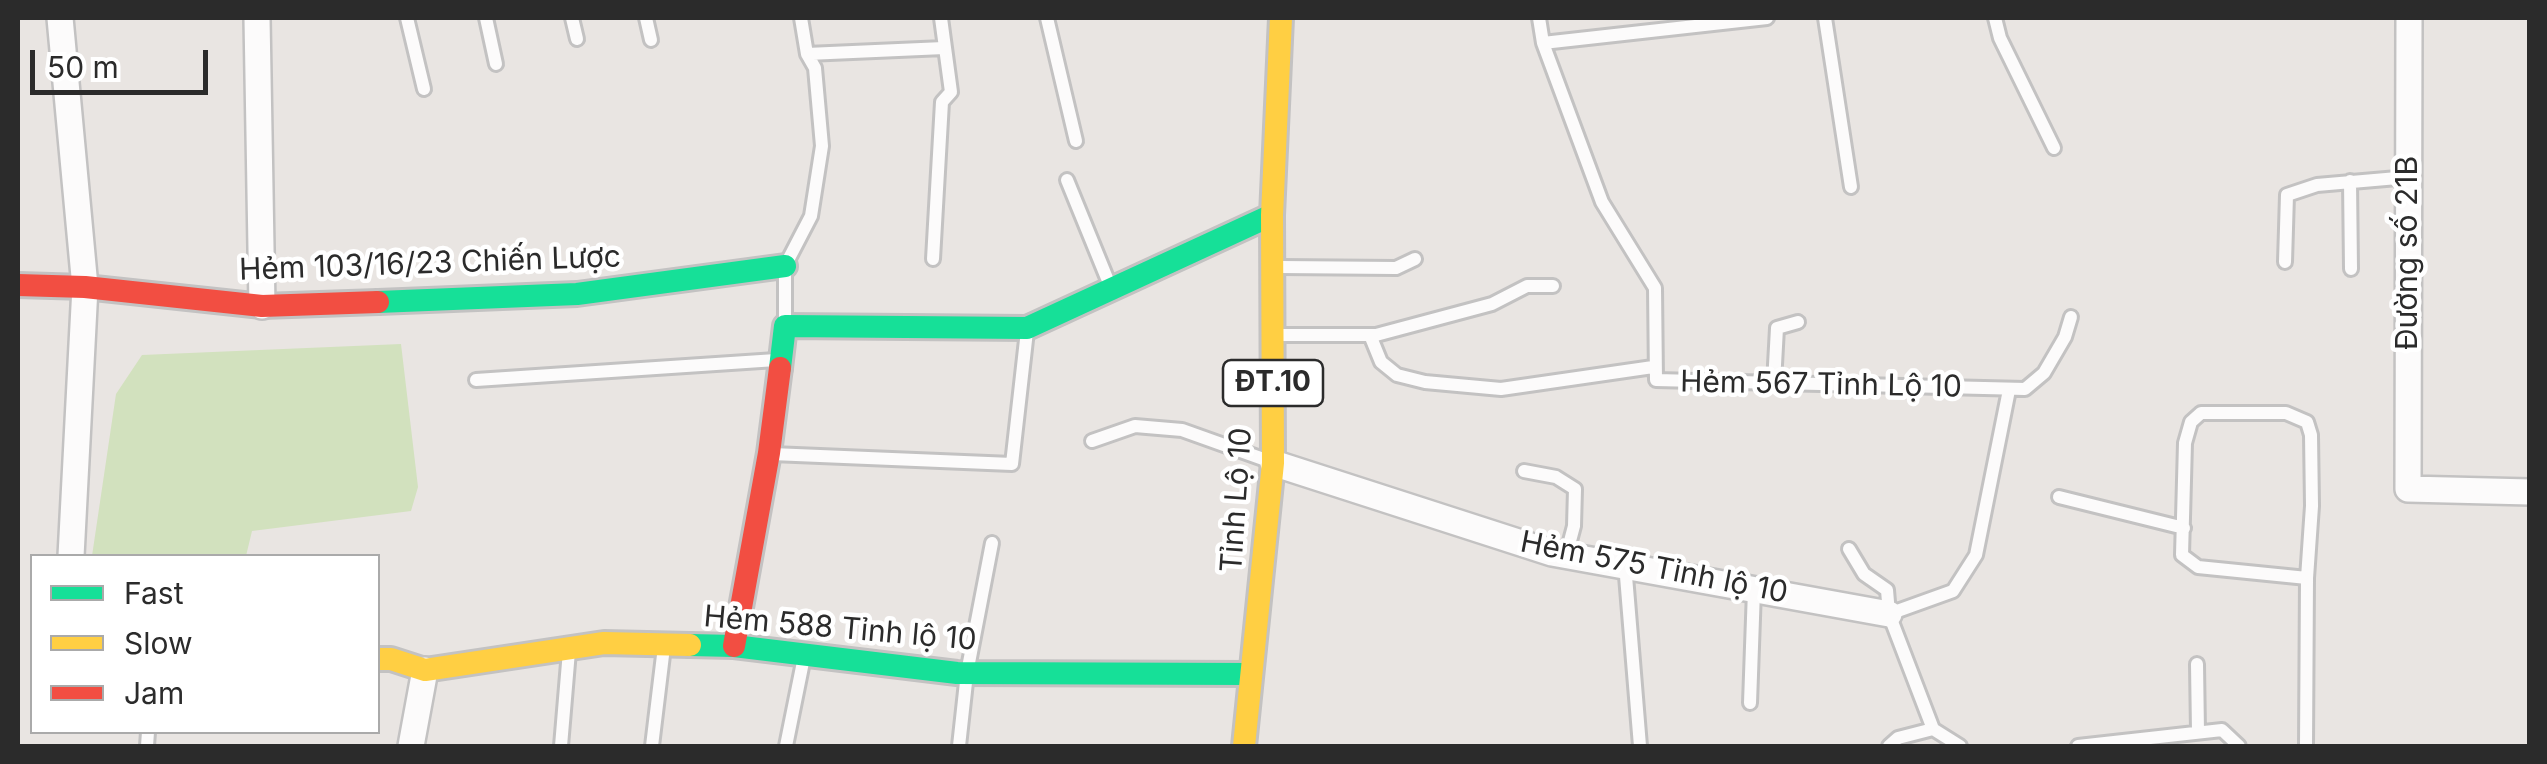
<!DOCTYPE html>
<html>
<head>
<meta charset="utf-8">
<style>
  body { margin:0 }
  #map { position:relative; width:2547px; height:764px; overflow:hidden; background:#e9e5e2; font-family:Inter,sans-serif }
  canvas { display:block }
  .frame { position:absolute; inset:0; border:20px solid #2b2b2b; pointer-events:none }
  .legend { position:absolute; left:30px; top:554px; width:350px; height:180px; box-sizing:border-box; background:#fff; border:2px solid #aaa; margin:0; padding:12px 18px; list-style:none; font-size:30px; color:#2b2b2b }
  .legend li { display:flex; align-items:center; gap:20px; height:50px }
  .legend b { width:50px; border:2px solid #aaa }
  .scale { position:absolute; left:30px; top:50px; width:178px; height:45px; box-sizing:border-box; border:5px solid #2b2b2b; border-top:0; padding-left:12px; font-size:30px; line-height:35px; white-space:nowrap; color:#2b2b2b; -webkit-text-stroke:8px #fff; paint-order:stroke }
</style>
</head>
<body>
<div id="map">
<canvas width="2547" height="764"></canvas>
<div class="frame"></div>
<ul class="legend">
<li><b style="height:12px;background:#16e098"></b>Fast</li>
<li><b style="height:12px;background:#ffcf43"></b>Slow</li>
<li><b style="height:12px;background:#f24e42"></b>Jam</li>
</ul>
<div class="scale">50 m</div>
</div>
<script>
const ctx = document.querySelector('canvas').getContext('2d');
ctx.lineJoin = 'round';
function paint(path, color) { ctx.fillStyle = color; ctx.fill(path, 'evenodd'); }
const shape = rows => new Path2D(rows.map(r => 'M' + r).join(''));
function stroke(path, color, width, dash) { ctx.strokeStyle = color; ctx.lineWidth = width; ctx.lineCap = dash ? 'butt' : 'round'; ctx.setLineDash(dash || []); ctx.stroke(path); }
function label(font, color, halo, rows, align = 'center') {
  ctx.font = font + ' Inter,sans-serif'; ctx.lineWidth = 9; ctx.setLineDash([]); ctx.textBaseline = 'middle'; ctx.strokeStyle = halo; ctx.fillStyle = color; for (const [text, x, y, turn = 0] of rows) {
    ctx.save(); ctx.translate(x, y); ctx.rotate((+turn || 0) * Math.PI / 180); ctx.textAlign = isNaN(turn) ? turn : align; if (halo) ctx.strokeText(text, 0, 0); ctx.fillText(text, 0, 0); ctx.restore();
  }
}
const green = shape([
  [401,344,418,487,411,511,252,531,246,556,92,556,116,394,142,355]
]);
const lane = shape([
  [407,18,424,89],
  [486,18,496,64],
  [572,18,577,39],
  [646,18,651,40],
  [1047,18,1076,141],
  [1539,18,1543,43,1767,18],
  [1825,18,1851,187],
  [1995,18,2000,38,2054,148],
  [1543,43,1602,202,1655,288,1656,380,2025,389,2044,373,2065,337,2071,317],
  [807,54,944,48],
  [1067,180,1111,288],
  [2350,181,2351,269],
  [933,259,942,102,951,92,941,18],
  [2285,262,2287,195,2317,185,2409,177],
  [1280,267,1396,268,1415,259],
  [785,324,785,266,811,216,822,146,815,68,807,54,801,18],
  [1280,335,1376,335,1492,304,1527,286,1553,286],
  [1370,335,1381,362,1397,375,1425,382,1501,389,1653,367],
  [476,380,776,360],
  [1774,383,1777,328,1798,322],
  [1092,441,1135,426,1182,430,1266,460],
  [772,454,1012,464,1027,331],
  [1524,471,1556,477,1575,489,1574,526,1566,556],
  [2059,497,2184,528],
  [1849,549,1864,574,1887,590,1889,614,1933,729,1960,746],
  [1625,564,1640,746],
  [1889,614,1953,591,1976,555,2009,390],
  [2197,664,2198,732],
  [1750,703,1754,590],
  [147,746,148,732],
  [561,746,569,651],
  [652,746,664,647],
  [786,746,804,657],
  [959,746,967,673,992,543],
  [1889,746,1898,738,1933,729],
  [2078,746,2222,730,2239,746],
  [2306,746,2307,578,2312,506,2311,435,2307,422,2286,413,2201,413,2191,422,2185,443,2182,555,2198,567,2307,578]
]);
const street = shape([
  [60,18,85,287,71,556],
  [257,18,262,306],
  [2409,18,2408,489,2530,492],
  [1273,463,1552,553,1889,614],
  [411,746,425,670]
]);
const fast = shape([
  [378,302,577,294,785,266],
  [780,368,785,326,1027,328,1272,215],
  [690,645,734,646,957,673,1251,674]
]);
const slow = shape([
  [378,659,391,659,425,670,604,643,690,645],
  [1244,746,1273,463,1272,215,1281,18]
]);
const jam = shape([
  [18,285,85,287,262,306,378,302],
  [734,646,769,453,780,368]
]);
const shields = [
  [1273,383,100]
];
const shieldNames = [
  ["ĐT.10",1273,383]
];
const streetNames = [
  ["Đường số 21B",2408,253,-90],
  ["Hẻm 103/16/23 Chiến Lược",430,264,-2],
  ["Hẻm 567 Tỉnh Lộ 10",1821,385,1],
  ["Tỉnh Lộ 10",1237,500,-86],
  ["Hẻm 575 Tỉnh lộ 10",1654,568,11],
  ["Hẻm 588 Tỉnh lộ 10",840,629,5]
];
paint(green, '#d2e1be');
stroke(lane, '#c3c2c2', 18);
stroke(street, '#c3c2c2', 30);
stroke(fast, '#c3c2c2', 28);
stroke(slow, '#c3c2c2', 28);
stroke(jam, '#c3c2c2', 28);
stroke(lane, '#fcfbfb', 12);
stroke(street, '#fcfbfb', 25);
stroke(fast, '#16e098', 22);
stroke(slow, '#ffcf43', 22);
stroke(jam, '#f24e42', 22);
for (const [x, y, w] of shields) { const box = new Path2D(); box.roundRect(x - w / 2, y - 23, w, 46, 8); ctx.fillStyle = '#fff'; ctx.fill(box); stroke(box, '#2b2b2b', 2.5); }
label('bold 28px', '#2b2b2b', null, shieldNames);
label('30px', '#2b2b2b', '#fff', streetNames);
</script>
</body>
</html>
